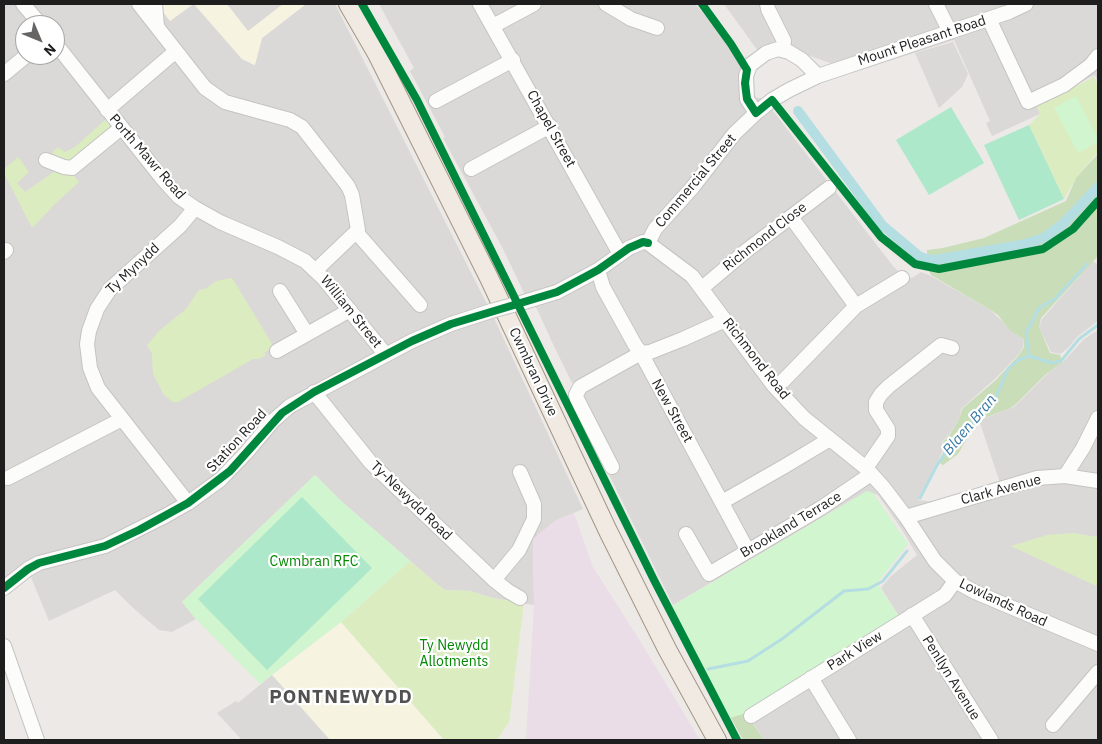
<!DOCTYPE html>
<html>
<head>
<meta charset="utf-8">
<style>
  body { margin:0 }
  #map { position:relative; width:1102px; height:744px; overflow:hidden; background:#ece9e6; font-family:"IBM Plex Sans",sans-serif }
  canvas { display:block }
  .frame { position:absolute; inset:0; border:5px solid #1e1e1e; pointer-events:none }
  .north { position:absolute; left:15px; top:15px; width:50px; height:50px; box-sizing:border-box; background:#fff; border:1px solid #a5a5a5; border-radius:50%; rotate:135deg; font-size:14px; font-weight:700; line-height:20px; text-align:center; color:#1e1e1e }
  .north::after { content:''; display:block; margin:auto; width:18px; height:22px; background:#666564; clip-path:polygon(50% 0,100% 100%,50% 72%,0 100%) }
</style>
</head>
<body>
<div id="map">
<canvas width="1102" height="744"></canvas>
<div class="frame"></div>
<div class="north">N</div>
</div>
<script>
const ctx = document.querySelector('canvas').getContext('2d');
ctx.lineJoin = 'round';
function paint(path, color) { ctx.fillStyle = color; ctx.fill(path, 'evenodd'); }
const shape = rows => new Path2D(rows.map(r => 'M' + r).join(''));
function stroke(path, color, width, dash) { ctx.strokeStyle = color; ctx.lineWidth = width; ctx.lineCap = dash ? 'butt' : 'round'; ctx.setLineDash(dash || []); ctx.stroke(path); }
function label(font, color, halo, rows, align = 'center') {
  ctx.font = font + ' "IBM Plex Sans",sans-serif'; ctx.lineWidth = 4.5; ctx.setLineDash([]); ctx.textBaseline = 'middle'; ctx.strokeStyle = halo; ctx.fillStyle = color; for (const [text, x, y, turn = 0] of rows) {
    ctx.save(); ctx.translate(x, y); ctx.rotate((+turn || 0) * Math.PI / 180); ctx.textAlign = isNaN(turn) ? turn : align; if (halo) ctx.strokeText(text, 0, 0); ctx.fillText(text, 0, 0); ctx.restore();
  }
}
const residential = shape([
  [4,4,161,4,170,21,194,4,242,59,254,65,262,38,306,4,335,4,494,318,583,509,555,521,533,539,534,605,492,598,470,591,445,590,438,585,340,500,315,475,182,602,196,619,172,632,159,630,132,607,115,590,49,621,28,570,4,588],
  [25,25,55,25,55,55,25,55],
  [379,4,695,4,733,48,752,78,753,94,757,98,763,98,893,266,903,276,912,278,921,272,931,276,989,309,1004,323,1010,331,1024,339,1023,347,1018,355,997,377,961,409,960,417,951,432,942,442,942,453,918,500,934,502,1000,483,979,420,1010,409,1015,406,1046,375,1063,362,1084,339,1098,330,1098,740,764,740,747,714,899,616,881,588,891,576,917,555,902,530,878,495,867,491,673,605,572,399,575,382,607,366,587,326,552,342,537,309,524,293,502,247,443,138,445,137,410,71,414,68],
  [724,4,1098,4,1098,82,1095,75,1036,105,1040,114,992,136,986,123,990,121,954,40,852,73,830,63,802,53,758,51],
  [1093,261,1098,265,1098,321,1078,336,1067,349,1060,354,1051,352,1039,327,1042,319]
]);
const industrial = shape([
  [574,513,593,567,637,636,700,740,526,740,534,605,533,539,555,521]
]);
const education = shape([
  [161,4,193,4,170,21,162,11],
  [194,4,306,4,262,38,255,65,242,59],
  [341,622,444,740,330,740,272,675]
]);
const religious = shape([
  [227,4,283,4,248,31],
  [953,42,968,74,962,87,939,108,915,53],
  [512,155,532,192,517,200,529,223,500,238,489,217,506,208,499,193,506,189,493,165],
  [722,220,745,247,731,259,709,236],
  [587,325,608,366,572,383,552,342],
  [272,675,330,740,242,740,217,713,236,701,238,703]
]);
const grass = shape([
  [1094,77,1098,85,1098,152,1076,178,1064,199,1029,125,1040,114,1037,106],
  [106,119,113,129,66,165,52,153,58,147,65,152,75,147],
  [18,157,29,172,17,183,25,192,55,171,70,171,79,182,56,203,32,228,4,173,4,169],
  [232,278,274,347,264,353,266,355,259,359,253,359,178,402,173,402,164,395,153,374,152,354,147,345,159,331,186,309,199,290,205,289,216,281],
  [1074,533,1098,537,1098,581,1096,586,1011,546,1047,535],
  [410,561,438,585,445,590,470,591,492,598,524,603,509,722,497,740,444,740,341,622]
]);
const forest = shape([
  [1098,154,1097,257,1041,318,1039,327,1050,353,1060,355,1063,362,1045,375,1015,405,1009,409,978,420,958,454,943,465,938,462,943,453,943,442,951,433,960,417,962,409,996,380,1018,356,1024,347,1024,339,1010,331,998,315,989,309,931,275,928,269,927,250,943,248,984,238,1066,201,1076,178],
  [710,679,722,679,764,740,743,740]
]);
const park = shape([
  [1076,96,1098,138,1098,142,1078,153,1054,108],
  [315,475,340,500,410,561,341,622,260,684,196,619,182,602],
  [867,491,873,493,908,544,877,583,899,617,746,713,730,718,672,606]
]);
const pitch = shape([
  [951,107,984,163,929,195,896,140],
  [1029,125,1064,199,1019,220,984,145],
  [302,497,372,568,267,670,198,599]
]);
const stream = shape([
  [1029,356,1026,333,1039,308,1055,299,1087,264],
  [920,498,937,465,953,443,972,423,974,417,986,404,996,397,1008,369,1018,360,1029,356,1052,363,1061,361,1079,339,1098,325],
  [708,669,748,661,782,639,844,591,868,589,883,581,907,551]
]);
const canal = shape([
  [798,111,882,225,919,256,926,259,935,260,1026,244,1038,240,1045,237,1063,224,1098,187]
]);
const minor = shape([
  [23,4,41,25],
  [139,4,205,88,225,102,290,120,302,127,348,186,352,195,358,230,316,270],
  [155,4,157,26],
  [480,4,620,254],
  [606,4,631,19,657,28],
  [767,4,768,9,784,41,783,49],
  [936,4,950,32],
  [989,19,1028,102,1064,85,1091,65,1098,56],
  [493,26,534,4],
  [55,43,161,177,179,197,195,208,220,222,278,247,305,261,324,279,386,355],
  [4,74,27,55],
  [436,101,513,60],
  [107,110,176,51],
  [756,113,747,99,746,76,750,65,766,53,778,49,789,52,802,60,818,76],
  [46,160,64,167,72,168,121,128],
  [471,169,550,126],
  [791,217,856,306],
  [357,233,420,305],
  [648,243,692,276,774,386,804,418,866,468,884,488,906,517,935,561,955,581,975,592,1098,644],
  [648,243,655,229,692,188,734,134,756,113,772,100,789,90,818,76,1009,12,1026,4],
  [4,252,6,250],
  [598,270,603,287,635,345,641,353,748,551],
  [702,288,747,250,829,188],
  [280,291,307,334],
  [524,302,557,292,598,270,629,248,643,242,648,243],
  [277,351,350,310],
  [774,386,783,381,856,306,902,278],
  [314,392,371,463,494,580,508,591,520,598],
  [612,467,577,399,576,395,580,387,641,353,650,352,683,339,725,320],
  [866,468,888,436,888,429,876,410,876,402,881,394,889,386,941,345,952,348],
  [1065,476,1083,448,1098,418],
  [8,478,122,419],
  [722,502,785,466,830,439],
  [188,503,98,388,90,368,87,344,89,331,97,309,110,289,180,226,195,208],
  [906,517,1037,478,1065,476,1098,481],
  [686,534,709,574,821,508,871,474],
  [494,580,519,550,534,519,534,504,520,472],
  [4,588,28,569,39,563,105,546,165,516,188,503,220,480,246,453,273,421,290,406,412,341,451,324,491,311],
  [912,615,991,740],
  [4,646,37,740],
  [811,678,849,740],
  [751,716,945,595,955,581],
  [1053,725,1098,672]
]);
const major = shape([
  [348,4,377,54,489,278,608,531,667,649,717,740]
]);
const minorBridge = shape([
  [491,311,524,302]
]);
const cycleway = shape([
  [362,4,417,100,654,580,737,740],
  [702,4,731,44,747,70,745,83,747,99,756,113,772,100,881,237,915,264,939,269,1043,249,1073,229,1098,201],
  [4,588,28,569,39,563,105,546,139,530,188,503,230,471,282,413,314,392,412,341,451,324,557,292,598,270,629,248,643,242,648,243]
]);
const streetNames = [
  ["Mount Pleasant Road",922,41,-18],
  ["Chapel Street",551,129,61],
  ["Porth Mawr Road",147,157,49],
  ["Commercial Street",696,181,-50],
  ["Richmond Close",765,237,-38],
  ["Ty Mynydd",133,269,-43],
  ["William Street",351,312,51],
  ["Richmond Road",756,359,52],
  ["Cwmbran Drive",533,372,65],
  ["New Street",672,411,61],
  ["Station Road",237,441,-47],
  ["Clark Avenue",1001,490,-15],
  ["Ty-Newydd Road",411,501,44],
  ["Brookland Terrace",791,525,-31],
  ["Lowlands Road",1003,603,25],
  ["Park View",855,651,-32],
  ["Penllyn Avenue",951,678,58]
];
const parkNames = [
  ["Cwmbran RFC",314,562],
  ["Ty Newydd",454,646],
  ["Allotments",454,662]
];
const waterNames = [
  ["Blaen Bran",970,425,-50]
];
const districtNames = [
  ["PONTNEWYDD",341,698]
];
paint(residential, '#dbd9d7');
paint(industrial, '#ebdde7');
paint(education, '#f6f3e0');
paint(religious, '#dad9d8');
paint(grass, '#dcecc1');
paint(forest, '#c8ddb8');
paint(park, '#d1f5ce');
paint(pitch, '#ace8c9');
stroke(stream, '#b5dee3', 3);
stroke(canal, '#b5dee3', 10);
stroke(minor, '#c5c4c2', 16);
stroke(major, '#a29582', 20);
stroke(minor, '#fcfcfb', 14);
stroke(major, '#f1eae3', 18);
stroke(minorBridge, '#c5c4c2', 16, []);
stroke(minorBridge, '#fcfcfb', 14);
stroke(cycleway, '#00873e', 8);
label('14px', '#1e1e1e', '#fff', streetNames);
label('14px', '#018700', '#fff', parkNames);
label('italic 15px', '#3b7aa6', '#fff', waterNames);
ctx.letterSpacing = '1px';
label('bold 19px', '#515151', '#fff', districtNames);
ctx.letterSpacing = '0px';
</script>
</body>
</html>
